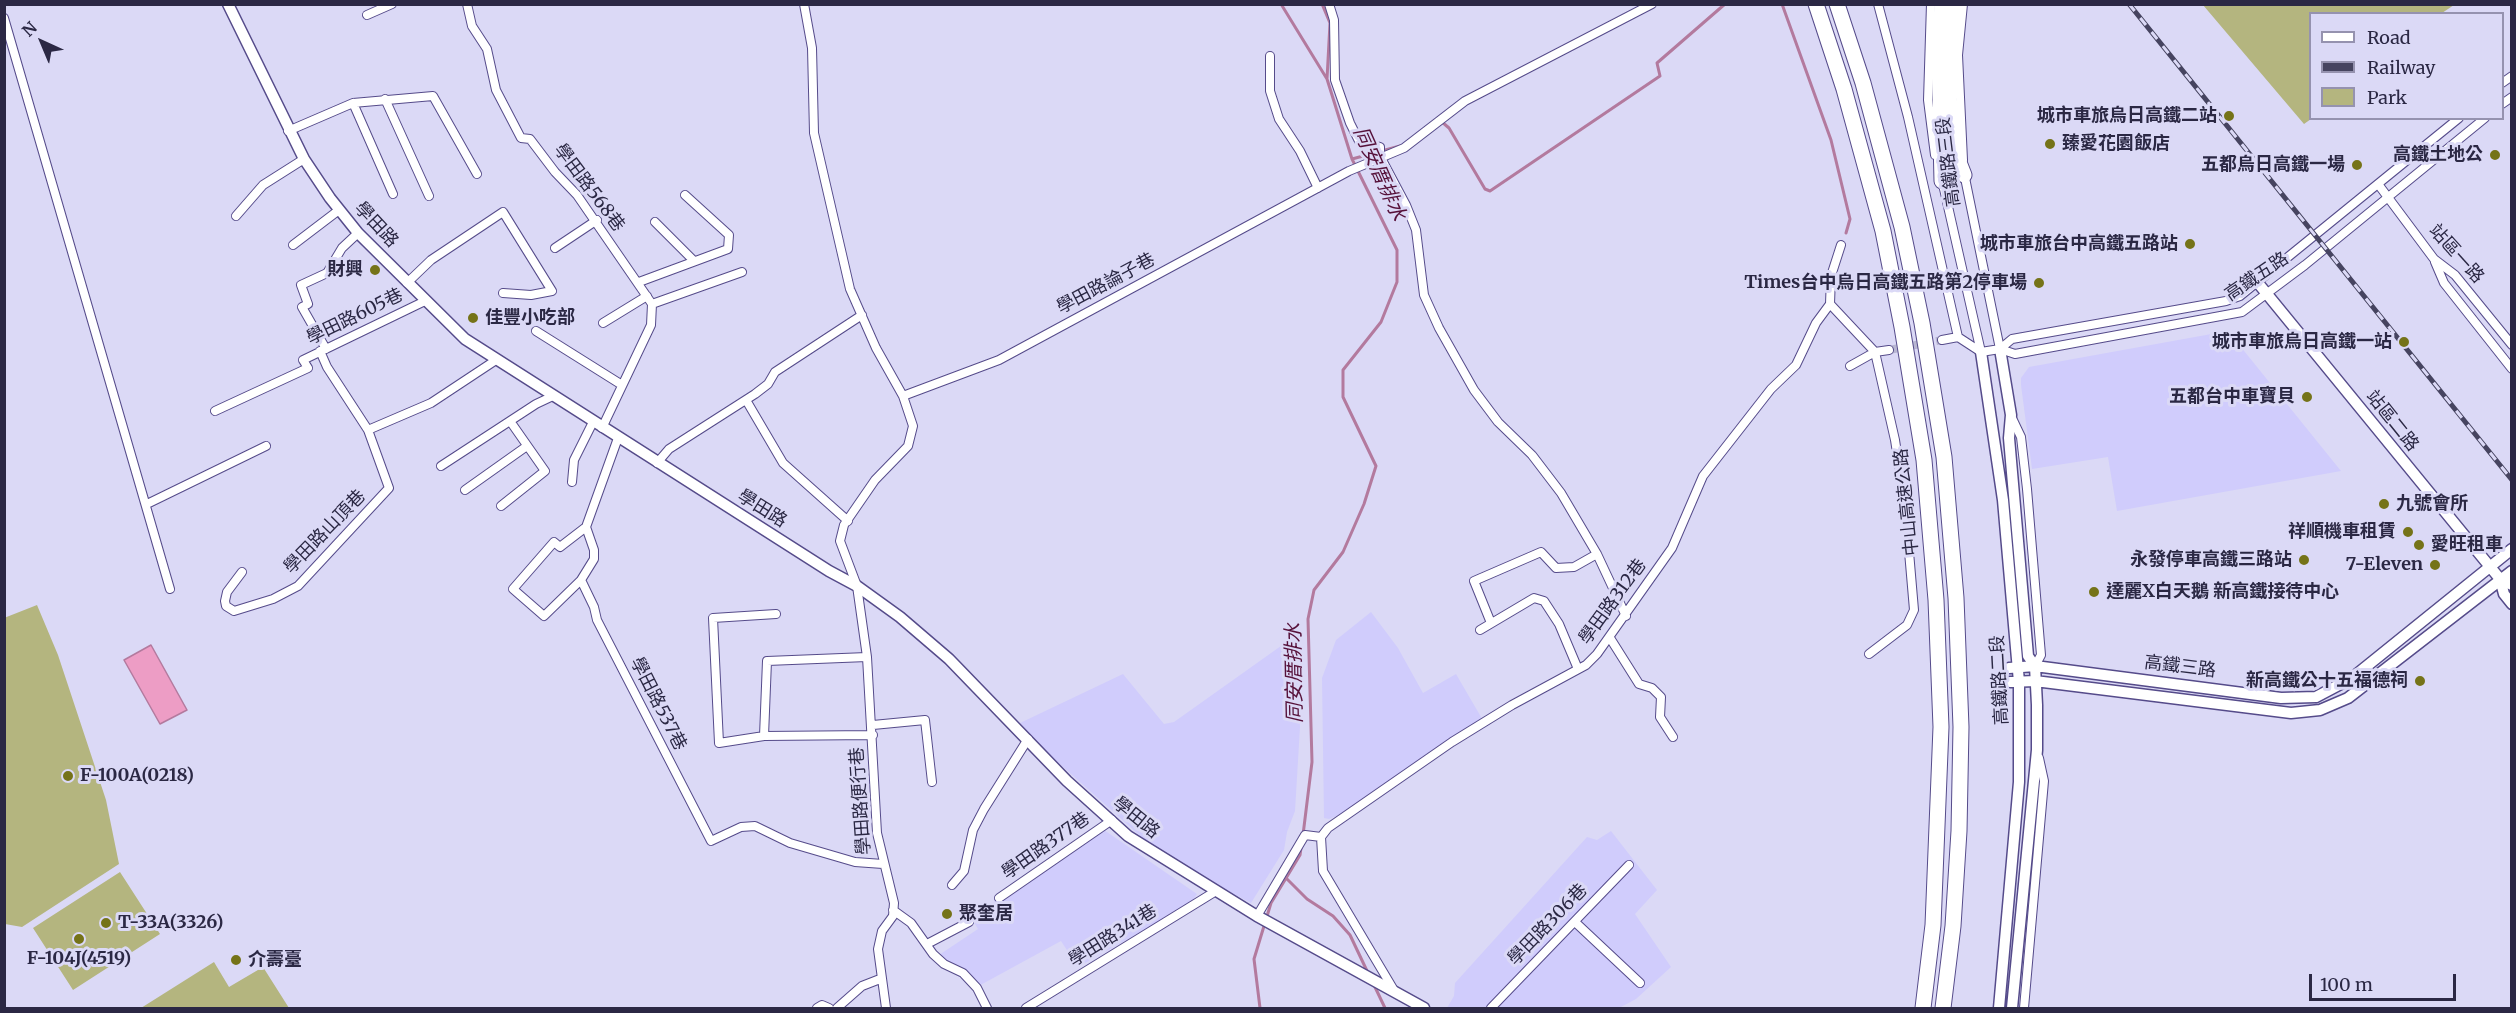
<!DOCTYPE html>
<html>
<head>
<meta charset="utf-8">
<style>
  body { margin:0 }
  #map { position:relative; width:2516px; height:1013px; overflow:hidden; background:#dbd9f6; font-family:Merriweather,serif }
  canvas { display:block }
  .frame { position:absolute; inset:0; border:6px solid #2b2844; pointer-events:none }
  .legend { position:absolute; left:2309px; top:12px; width:195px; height:108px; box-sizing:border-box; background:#dbd9f6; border:2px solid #9592af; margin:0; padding:8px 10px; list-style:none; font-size:18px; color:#2b2844 }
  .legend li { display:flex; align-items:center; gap:12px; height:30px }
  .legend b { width:30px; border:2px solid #9592af }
  .north { position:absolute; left:12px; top:12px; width:60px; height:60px; -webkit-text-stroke:4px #dbd9f6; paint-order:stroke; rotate:316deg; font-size:16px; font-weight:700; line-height:24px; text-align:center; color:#2b2844 }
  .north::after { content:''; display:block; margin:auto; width:21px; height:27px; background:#2b2844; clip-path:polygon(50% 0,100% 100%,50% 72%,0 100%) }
  .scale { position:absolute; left:2309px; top:974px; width:147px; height:27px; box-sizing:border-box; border:3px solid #2b2844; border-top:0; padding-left:8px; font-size:18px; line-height:21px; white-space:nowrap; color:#2b2844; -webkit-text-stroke:4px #dbd9f6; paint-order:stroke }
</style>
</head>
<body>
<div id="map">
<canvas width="2516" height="1013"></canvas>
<div class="frame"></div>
<ul class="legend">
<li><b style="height:8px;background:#fff"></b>Road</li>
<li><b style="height:8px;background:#464460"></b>Railway</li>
<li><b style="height:16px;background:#b4b57f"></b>Park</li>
</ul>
<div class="north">N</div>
<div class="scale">100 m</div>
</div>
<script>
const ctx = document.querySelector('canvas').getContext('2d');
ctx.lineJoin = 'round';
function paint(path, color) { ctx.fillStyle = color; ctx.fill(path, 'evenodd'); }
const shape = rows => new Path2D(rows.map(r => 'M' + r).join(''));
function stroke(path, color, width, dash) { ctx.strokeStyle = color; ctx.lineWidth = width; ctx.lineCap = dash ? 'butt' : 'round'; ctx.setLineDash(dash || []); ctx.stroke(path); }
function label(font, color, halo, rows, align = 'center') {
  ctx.font = font + ' Merriweather,"Noto Sans TC",serif'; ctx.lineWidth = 6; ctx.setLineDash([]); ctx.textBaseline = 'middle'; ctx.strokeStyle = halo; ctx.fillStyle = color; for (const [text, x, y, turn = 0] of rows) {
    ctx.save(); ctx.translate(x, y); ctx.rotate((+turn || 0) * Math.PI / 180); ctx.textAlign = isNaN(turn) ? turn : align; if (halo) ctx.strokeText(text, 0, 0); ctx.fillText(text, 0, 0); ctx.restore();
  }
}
const built = shape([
  [2228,331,2341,471,2117,511,2108,457,2032,469,2021,385,2021,378,2029,367],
  [1371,612,1398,648,1423,693,1456,674,1481,717,1480,722,1344,813,1329,819,1324,818,1322,678,1336,640],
  [1295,636,1300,727,1295,811,1287,832,1284,850,1251,903,1166,859,1033,740,1020,723,1123,674,1164,724,1174,722],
  [1104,830,1197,894,1190,904,1078,967,1061,941,975,988,959,968,936,957,978,929,971,917],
  [1611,831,1657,890,1635,914,1671,967,1636,999,1619,1008,1447,1008,1454,996,1455,983,1587,837,1597,840]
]);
const green = shape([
  [2203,5,2454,5,2442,13,2310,14,2311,119,2304,124],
  [37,605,58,655,106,800,119,864,22,927,5,924,4,618],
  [120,872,160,934,73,990,33,928],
  [214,962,229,987,263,967,289,1008,141,1008]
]);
const water = shape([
  [151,645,187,710,160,724,124,660,151,645]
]);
const stream = shape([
  [1281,4,1327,79,1352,159,1397,250,1397,282,1381,322,1343,370,1343,397,1376,466,1364,504,1343,552,1314,590,1308,619,1312,762,1303,835],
  [1322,4,1330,23,1327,79],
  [1782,4,1831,140,1850,219,1846,233],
  [1442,122,1449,128,1485,189,1490,191,1660,76,1657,63,1725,4],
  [1352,159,1400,146],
  [1287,879,1307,899,1333,916,1350,935,1368,973],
  [1374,985,1385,1008],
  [1260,1008,1254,959,1271,903,1300,855,1301,848]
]);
const streetTunnel = shape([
  [1889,350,1942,340]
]);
const street = shape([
  [467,4,472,26,487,49,496,90,521,138,530,139,555,172,577,195,652,304,651,325,602,428],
  [804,4,812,48,814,133,850,289,876,348,903,396,913,426,908,446,875,480,844,525,840,541,857,586,867,657,877,833,894,903,893,916,882,931,878,949,886,1008],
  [1329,4,1334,20,1335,80,1350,123,1359,141,1380,147,1380,156,1406,205,1416,230,1424,295,1439,328,1474,390,1498,422,1532,455,1561,493,1597,554],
  [1878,4,1908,117,1958,337],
  [1931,4,1928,100,1935,155],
  [1963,4,1958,55,1963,160],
  [367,15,392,4],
  [4,18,170,589],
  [1270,56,1270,91,1279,119,1300,151,1318,188],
  [2502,83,2512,76],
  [385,99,429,196],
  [353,103,393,194],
  [2502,104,2512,97],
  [288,131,353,103,433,96,477,174],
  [1964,173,2000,349],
  [1942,180,1981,352],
  [2378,184,2434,259,2455,275,2512,345],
  [236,216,263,185,304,159],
  [655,222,694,261],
  [293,245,339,210],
  [555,248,597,220],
  [2435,262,2444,283,2512,369],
  [639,282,728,249,729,235,685,195],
  [407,283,431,260,503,212,552,291,531,295,503,293],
  [652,304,742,272],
  [1830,304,1831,276,1841,245],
  [603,323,647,296],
  [536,331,622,385],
  [1942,340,1958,337,1981,352],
  [326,349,302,307,308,304,301,285,327,273,342,248,358,233],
  [2000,349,2012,339,2226,301,2240,296,2459,118],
  [1981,352,2000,349,2015,354,2242,312,2305,265,2485,118],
  [1850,366,1875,352,1895,440,1905,505,1914,610,1907,625,1869,654],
  [903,396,999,360,1349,171,1404,148,1465,101,1652,4],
  [746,400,783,463,848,521],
  [215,411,308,368,303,360,425,301],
  [2011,416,2021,437,2027,489,2041,655,2035,666],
  [368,430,431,403,496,360],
  [657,463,669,449,755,394,768,384,775,372,862,315],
  [441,466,536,404,553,396],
  [572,482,574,460,593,422],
  [465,490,527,446],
  [147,504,266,446],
  [501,506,545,471,510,421],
  [586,527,594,550,594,559,581,580,594,607,597,620,711,841,741,827,755,826,790,843,855,862,883,864],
  [242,572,227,592,225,601,226,606,234,611,273,599,298,586,389,488,368,430,327,367,320,351],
  [581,580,544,616,513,589,554,542,560,547,586,527,618,438],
  [776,614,713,618,719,743,764,736,873,735],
  [1491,623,1474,581,1541,552,1556,568,1574,567,1597,554,1626,616],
  [1480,630,1534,598,1544,601,1559,624,1578,669],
  [1610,638,1639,684,1652,688,1661,697,1660,717,1673,737],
  [873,725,925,720,932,782],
  [764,736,767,661,867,657],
  [952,885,964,871,973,830,984,809,1028,739],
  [999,898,1112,820],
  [893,910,911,923,933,954,944,964,963,973,977,988,987,1008],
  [1257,916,1305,835,1321,837],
  [1575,922,1640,983],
  [927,944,969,922],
  [1395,992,1323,871,1321,837,1328,828,1452,742,1512,705,1586,665,1597,654,1672,548,1703,476,1771,389,1796,365,1816,323,1830,304,1875,352,1889,350],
  [817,1008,822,1005,829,1008],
  [837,1008,862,986,880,979],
  [1026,1008,1216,891],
  [1491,1008,1629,865],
  [2024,1008,2044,781,2039,758]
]);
const secondary = shape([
  [228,4,304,159,330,198,358,233,465,339,829,571,857,586,900,617,949,659,1067,781,1128,836,1257,916,1424,1008],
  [2258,283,2500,579,2512,585],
  [2000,349,2011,415,2009,438,2028,656,2035,666,2037,705,2037,750,2012,1008],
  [1981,352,2003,500,2019,682,2019,782,1999,1008],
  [2500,579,2504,594,2512,604],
  [2009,668,2035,666,2281,698,2316,697,2352,678,2512,549],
  [2010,682,2035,681,2291,713,2320,710,2348,698,2512,571]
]);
const highway = shape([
  [1816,4,1844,89,1883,231,1902,327,1924,460,1936,600,1941,727,1933,925,1923,1008],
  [1837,4,1863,83,1902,227,1922,323,1944,457,1956,598,1961,727,1959,831,1953,926,1943,1008],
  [1953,4,1949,97,1955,152,1964,175],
  [1942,181,1939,57,1942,4]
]);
const rail = shape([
  [2129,4,2512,480]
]);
const markers = [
  [2229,116,6,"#757318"],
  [2050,144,6,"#757318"],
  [2495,155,6,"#757318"],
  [2357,165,6,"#757318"],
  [2190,244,6,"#757318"],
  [375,270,6,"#757318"],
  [2039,283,6,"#757318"],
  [473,318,6,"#757318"],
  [2404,342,6,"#757318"],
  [2307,397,6,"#757318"],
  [2384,504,6,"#757318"],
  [2408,532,6,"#757318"],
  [2419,545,6,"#757318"],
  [2304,560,6,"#757318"],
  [2435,565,6,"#757318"],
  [2094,592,6,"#757318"],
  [2420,681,6,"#757318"],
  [68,776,6,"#757318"],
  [947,914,6,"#757318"],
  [106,923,6,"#757318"],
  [79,939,6,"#757318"],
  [236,960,6,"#757318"]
];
const poiNames = [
  ["城市車旅烏日高鐵二站",2217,116],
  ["臻愛花園飯店",2062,144,"left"],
  ["高鐵土地公",2483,155],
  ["五都烏日高鐵一場",2345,165],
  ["城市車旅台中高鐵五路站",2178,244],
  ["財興",363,270],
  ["Times台中烏日高鐵五路第2停車場",2027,283],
  ["佳豐小吃部",485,318,"left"],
  ["城市車旅烏日高鐵一站",2392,342],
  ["五都台中車寶貝",2295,397],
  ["九號會所",2396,504,"left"],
  ["祥順機車租賃",2396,532],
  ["愛旺租車",2431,545,"left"],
  ["永發停車高鐵三路站",2292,560],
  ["7-Eleven",2423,565],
  ["達麗X白天鵝 新高鐵接待中心",2106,592,"left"],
  ["新高鐵公十五福德祠",2408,681],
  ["F-100A(0218)",80,776,"left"],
  ["聚奎居",959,914,"left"],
  ["T-33A(3326)",118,923,"left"],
  ["F-104J(4519)",79,959,"center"],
  ["介壽臺",248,960,"left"]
];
const streetNames = [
  ["高鐵路三段",1949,162,-97],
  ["學田路568巷",589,188,53],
  ["學田路",376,225,47],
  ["站區一路",2456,254,48],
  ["高鐵五路",2257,277,-34],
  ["學田路論子巷",1106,284,-28],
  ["學田路605巷",355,317,-26],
  ["站區二路",2392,421,51],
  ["中山高速公路",1907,502,-96],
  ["學田路",762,509,32],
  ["學田路山頂巷",325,532,-46],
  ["學田路312巷",1613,602,-54],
  ["高鐵三路",2180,667,7],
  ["高鐵路二段",2000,680,-93],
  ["學田路537巷",658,704,63],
  ["學田路便行巷",861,801,-94],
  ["學田路",1136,818,39],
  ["學田路377巷",1046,846,-35],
  ["學田路306巷",1548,925,-46],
  ["學田路341巷",1113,936,-32]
];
const waterNames = [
  ["同安厝排水",1379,174,66],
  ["同安厝排水",1295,673,-91]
];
paint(built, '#d0ccfc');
paint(green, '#b4b57f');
paint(water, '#ed9dc5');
stroke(water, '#b37a9e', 1.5);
stroke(stream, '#b37a9e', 3);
stroke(streetTunnel, '#b8b6d2', 8, [8, 4]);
stroke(street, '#554b8a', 10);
stroke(secondary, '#554b8a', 13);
stroke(highway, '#554b8a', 17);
stroke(street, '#fff', 8);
stroke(secondary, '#fff', 10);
stroke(highway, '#fff', 15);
stroke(rail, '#464460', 5);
stroke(rail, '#dbd9f6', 3, [9]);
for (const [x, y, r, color] of markers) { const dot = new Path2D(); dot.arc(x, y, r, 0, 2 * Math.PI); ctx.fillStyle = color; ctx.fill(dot); stroke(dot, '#dbd9f6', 2); }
label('bold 18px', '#2b2844', '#dbd9f6', poiNames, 'right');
label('18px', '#2b2844', '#dbd9f6', streetNames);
label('italic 20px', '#56113a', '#dbd9f6', waterNames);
</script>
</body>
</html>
